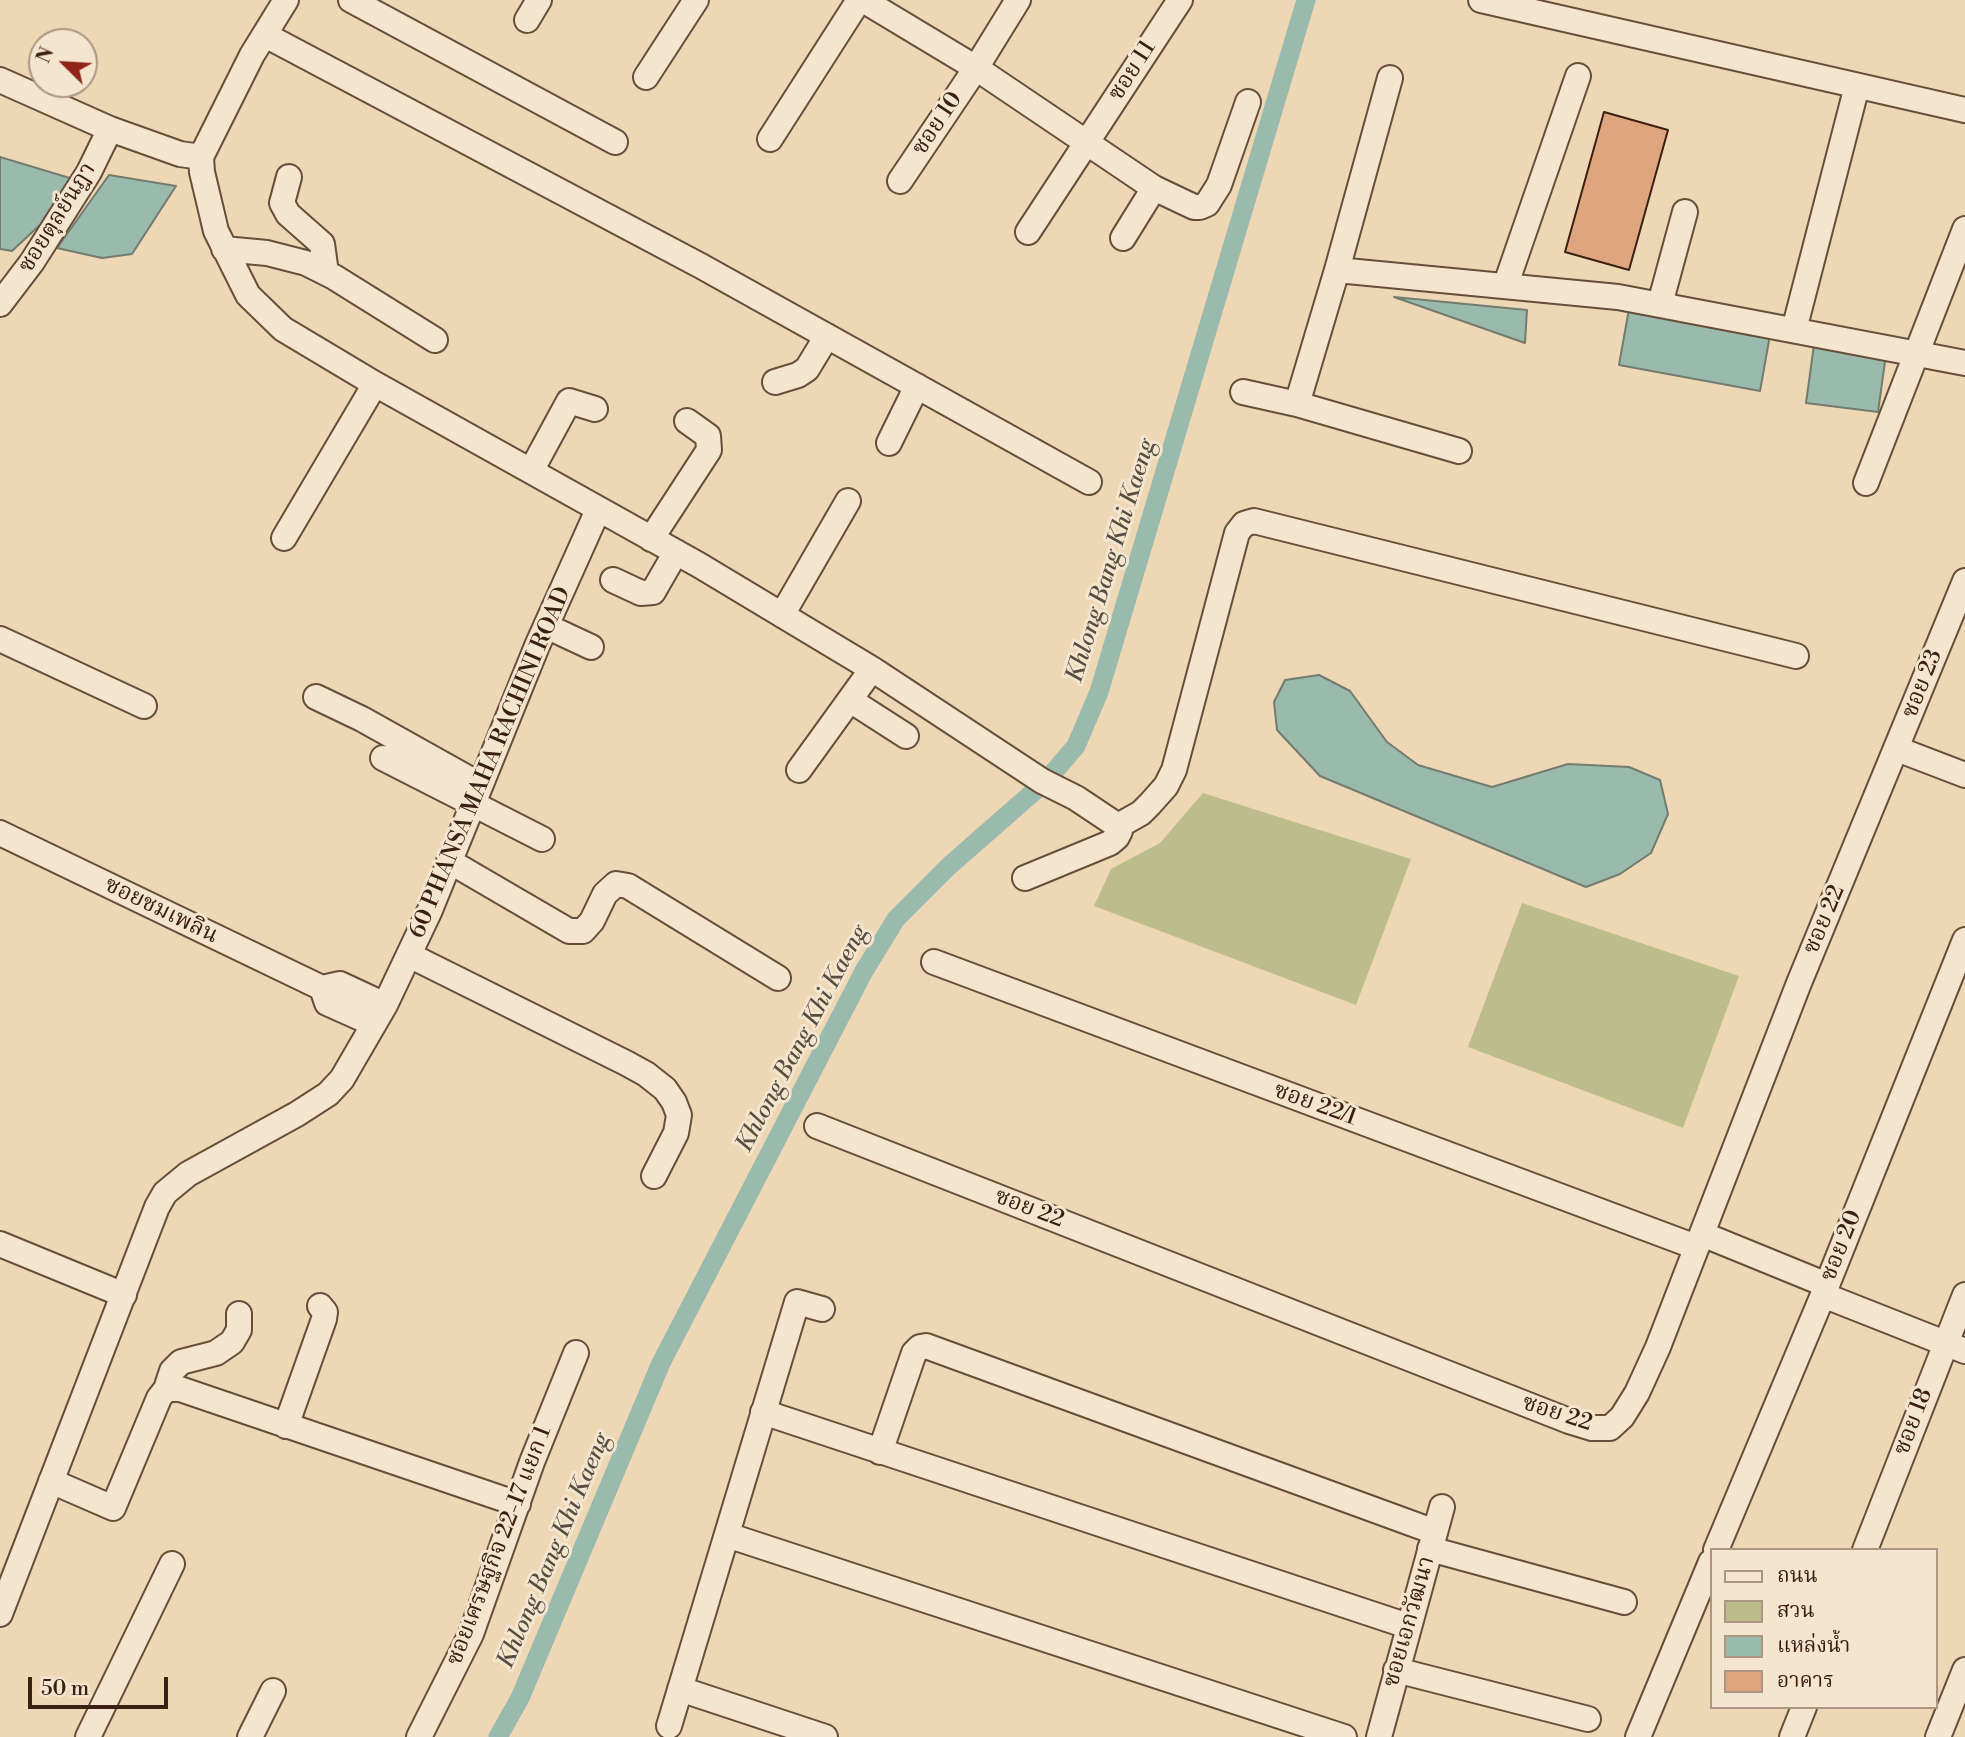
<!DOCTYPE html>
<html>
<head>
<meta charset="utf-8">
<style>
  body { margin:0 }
  #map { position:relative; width:1965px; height:1737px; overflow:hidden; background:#eed7b4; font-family:"Libre Bodoni","Noto Serif Thai",serif }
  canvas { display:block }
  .legend { position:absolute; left:1710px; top:1548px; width:228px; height:161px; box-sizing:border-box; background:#f4e5ce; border:2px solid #aa9683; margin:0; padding:9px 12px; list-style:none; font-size:21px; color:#3a2013 }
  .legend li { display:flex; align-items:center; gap:14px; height:35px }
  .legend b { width:35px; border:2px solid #aa9683 }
  .north { position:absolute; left:28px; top:28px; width:70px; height:70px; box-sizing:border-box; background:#f4e5ce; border:2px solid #aa9683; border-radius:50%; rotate:294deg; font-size:19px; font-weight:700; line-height:28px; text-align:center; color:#3a2013 }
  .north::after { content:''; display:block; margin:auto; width:24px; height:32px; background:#8f2418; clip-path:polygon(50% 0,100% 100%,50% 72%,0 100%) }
  .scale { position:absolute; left:28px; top:1677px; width:140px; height:32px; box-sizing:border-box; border:4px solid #3a2013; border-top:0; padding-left:9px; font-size:21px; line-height:24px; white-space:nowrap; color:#3a2013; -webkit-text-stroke:5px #f4e5ce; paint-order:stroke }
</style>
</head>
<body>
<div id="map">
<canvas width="1965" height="1737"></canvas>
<ul class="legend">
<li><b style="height:9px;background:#f4e5ce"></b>ถนน</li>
<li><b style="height:19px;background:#bcbd8a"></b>สวน</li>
<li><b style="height:19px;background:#99baad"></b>แหล่งน้ำ</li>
<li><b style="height:19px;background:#dfa57f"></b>อาคาร</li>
</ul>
<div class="north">N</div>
<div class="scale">50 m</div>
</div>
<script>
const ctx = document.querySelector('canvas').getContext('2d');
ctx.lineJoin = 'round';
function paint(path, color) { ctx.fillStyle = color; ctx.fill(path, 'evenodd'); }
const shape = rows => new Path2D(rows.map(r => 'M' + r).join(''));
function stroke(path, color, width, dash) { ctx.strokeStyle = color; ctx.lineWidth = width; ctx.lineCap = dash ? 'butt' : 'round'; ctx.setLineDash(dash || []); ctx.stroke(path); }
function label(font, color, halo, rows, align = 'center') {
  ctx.font = font + ' "Libre Bodoni","Noto Serif Thai",serif'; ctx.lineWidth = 6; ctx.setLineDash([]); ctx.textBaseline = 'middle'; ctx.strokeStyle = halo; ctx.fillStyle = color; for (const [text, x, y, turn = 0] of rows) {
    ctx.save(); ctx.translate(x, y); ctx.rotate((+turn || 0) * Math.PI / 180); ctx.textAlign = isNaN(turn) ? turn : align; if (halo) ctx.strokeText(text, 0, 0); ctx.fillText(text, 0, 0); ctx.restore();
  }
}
const green = shape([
  [1203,793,1411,859,1356,1005,1094,906,1111,869,1160,843],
  [1522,903,1739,976,1683,1128,1468,1047]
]);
const water = shape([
  [0,157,73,179,56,210,12,251,0,249,0,157],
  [109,175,176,186,132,254,102,258,57,248,109,175],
  [1394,297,1527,310,1525,343,1394,297],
  [1629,309,1770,335,1760,391,1619,365,1629,309],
  [1814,345,1886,354,1878,412,1806,403,1814,345],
  [1319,675,1350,691,1387,742,1418,765,1492,787,1568,764,1629,767,1660,780,1668,814,1651,853,1620,874,1586,887,1320,776,1277,730,1274,702,1285,680,1319,675]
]);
const canal = shape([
  [498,1737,520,1698,661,1363,864,971,896,919,949,866,1046,781,1076,746,1099,692,1306,0]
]);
const building = shape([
  [1604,112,1668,130,1629,270,1565,252,1604,112]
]);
const minor = shape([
  [286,0,252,55,201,157,202,172,216,231,248,295,283,329,375,384,699,565,872,669,1042,781,1076,798,1118,826,1120,831,1117,837,1110,843,1025,878],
  [351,0,615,142],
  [863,0,976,68,1154,188,1194,207,1200,207,1207,204,1219,185,1248,102],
  [1481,0,1965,110],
  [527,20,539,0],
  [265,35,701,266,1089,482],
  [646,77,696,0],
  [0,80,110,129,180,154,201,157],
  [770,139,859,0],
  [289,177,282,203,288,214,322,244,326,273],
  [900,181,976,68,1018,0],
  [1028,232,1180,0],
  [1123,238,1154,188],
  [224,249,267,253,306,263,334,277,435,340],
  [1337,270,1618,297,1965,363],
  [1506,284,1578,76],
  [0,304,32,262,89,172,110,129],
  [1660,304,1685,212],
  [1794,330,1857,86],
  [775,382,798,375,807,369,827,336],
  [1243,392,1297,404,1459,451],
  [1297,404,1337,270,1390,78],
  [889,443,917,386],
  [531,471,569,401,595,409],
  [1866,483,1965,229],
  [284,538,375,384],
  [651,539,709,450,708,436,687,421],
  [613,580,641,593,653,592,676,552],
  [782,615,848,501],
  [546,626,591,647],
  [0,639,144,706],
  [316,697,362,719,480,785],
  [850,700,906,736],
  [1897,749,1965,775],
  [383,758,542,839],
  [799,770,872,669],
  [1118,826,1141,813,1150,804,1166,786,1174,770,1237,533,1244,524,1254,521,1796,656],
  [0,833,322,988,340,984,385,1005],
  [449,861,569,931,583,931,592,921,605,894,616,884,628,886,778,978],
  [409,955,626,1063,646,1074,665,1089,674,1102,679,1115,676,1133,654,1176],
  [934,962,1696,1247],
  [322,988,327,1003,374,1024],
  [817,1126,1569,1421,1592,1428,1610,1428,1622,1417,1637,1393,1658,1347,1799,983,1965,581],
  [1702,1234,1827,1285],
  [0,1244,124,1295],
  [1823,1295,1965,1351],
  [166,1389,172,1371,181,1362,216,1353,232,1342,239,1330,239,1314],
  [763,1412,1408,1626],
  [286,1426,324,1319,325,1312,320,1306],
  [880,1452,914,1353,920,1347,926,1346,1435,1532],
  [51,1481,113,1508,159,1398,166,1389,180,1389,518,1504],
  [727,1535,1344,1737],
  [1430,1549,1624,1602],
  [1716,1550,1823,1295,1965,940],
  [1865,1550,1965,1295],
  [0,1614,157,1207,165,1193,188,1174,297,1114,328,1094,342,1079,385,1005,430,910,537,646,598,510],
  [1396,1670,1588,1719],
  [680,1689,825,1737],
  [669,1726,797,1302,822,1309],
  [88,1737,172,1564],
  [250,1737,273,1691],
  [419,1737,471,1634,532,1462,576,1353],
  [1379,1737,1442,1507],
  [1638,1737,1711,1562],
  [1792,1737,1804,1707],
  [1938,1737,1965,1670]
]);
const streetNames = [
  ["ซอย 11",1133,71,-57],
  ["ซอย 10",938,124,-56],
  ["ซอยตุลย์นฎา",58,218,-58],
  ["ซอย 23",1923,684,-68],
  ["60 PHANSA MAHA RACHINI ROAD",491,763,-67],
  ["ซอยชมเพลิน",161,911,26],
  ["ซอย 22",1825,920,-67],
  ["ซอย 22/1",1315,1105,20],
  ["ซอย 22",1029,1209,21],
  ["ซอย 20",1842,1246,-68],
  ["ซอย 22",1557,1414,18],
  ["ซอย 18",1914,1422,-69],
  ["ซอยเศรษฐกิจ 22-17 แยก 1",500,1546,-69],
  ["ซอยเอกวัฒนา",1410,1622,-74]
];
const waterNames = [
  ["Khlong Bang Khi Kaeng",1112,561,-73],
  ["Khlong Bang Khi Kaeng",803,1039,-62],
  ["Khlong Bang Khi Kaeng",555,1551,-67]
];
paint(green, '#bcbd8a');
paint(water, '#99baad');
stroke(water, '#737c6f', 2);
stroke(canal, '#99baad', 19);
paint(building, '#dfa57f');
stroke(building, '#3a2013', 2);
stroke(minor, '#674e3b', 28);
stroke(minor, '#f4e5ce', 24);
label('23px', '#3a2013', '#f4e5ce', streetNames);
label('italic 24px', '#564e41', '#f4e5ce', waterNames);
</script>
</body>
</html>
